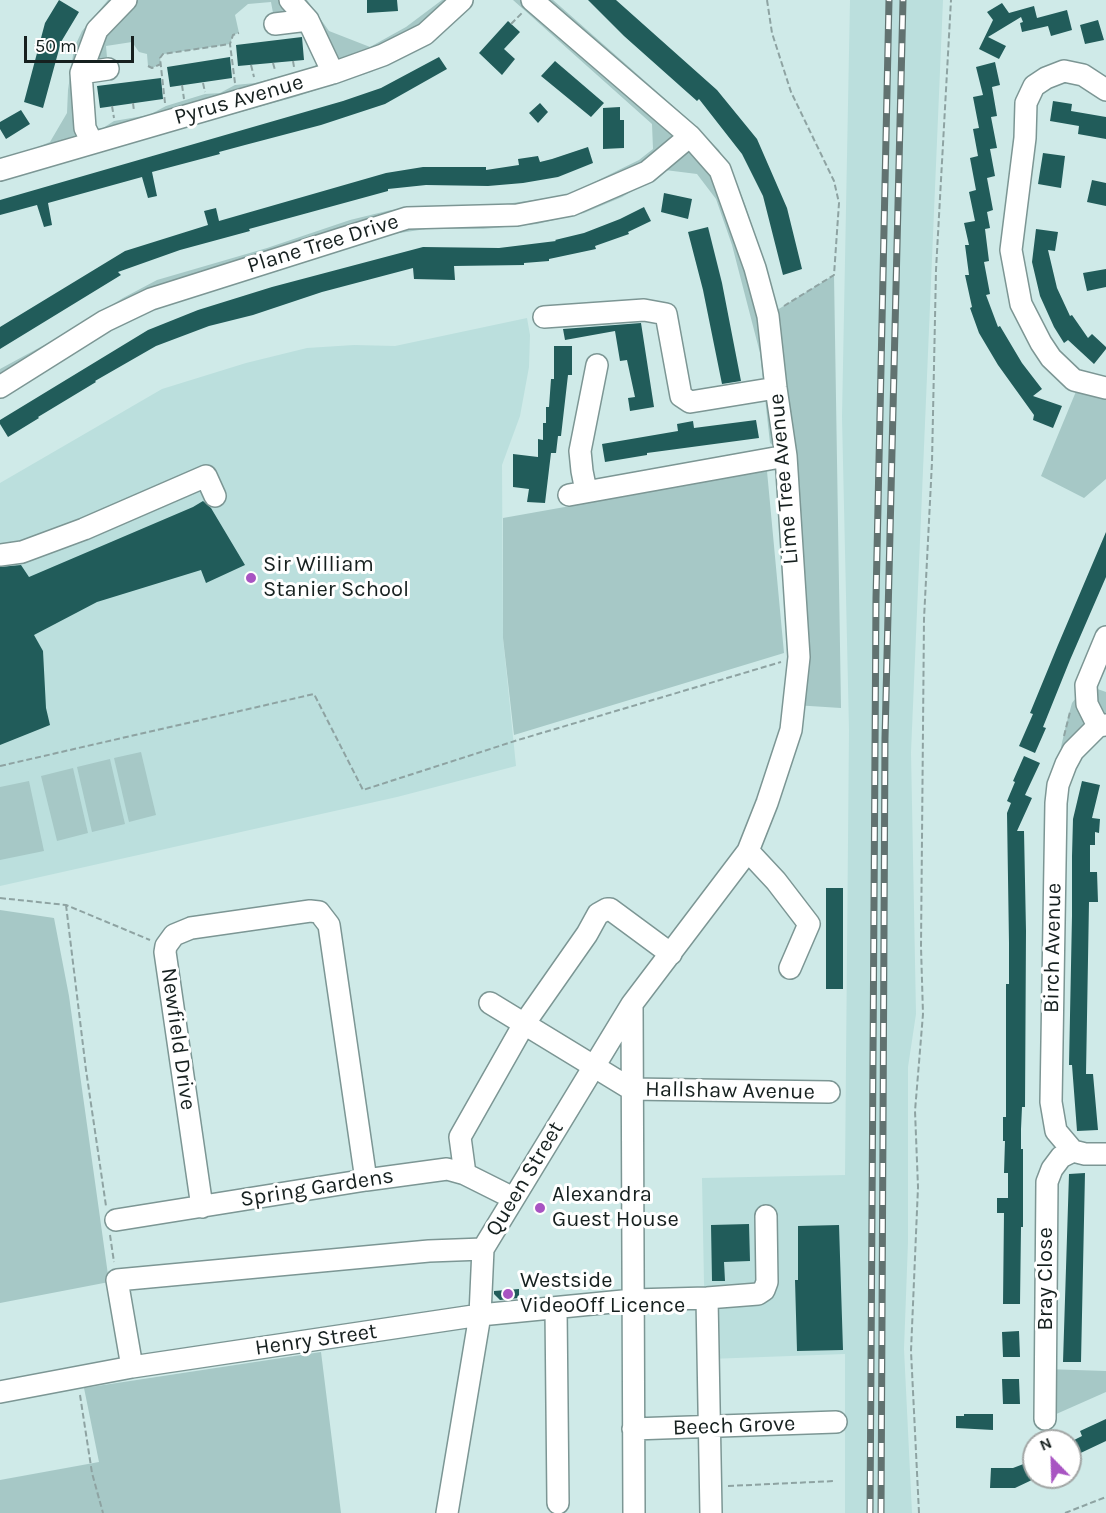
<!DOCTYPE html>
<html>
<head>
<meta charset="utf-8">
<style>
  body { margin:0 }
  #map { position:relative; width:1106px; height:1513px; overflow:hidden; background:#cfeae8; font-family:Karla,sans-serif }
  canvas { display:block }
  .north { position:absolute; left:1022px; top:1429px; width:60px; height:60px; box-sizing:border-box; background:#fff; border:2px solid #a2a6a5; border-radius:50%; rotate:337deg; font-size:16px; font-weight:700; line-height:24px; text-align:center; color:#16201f }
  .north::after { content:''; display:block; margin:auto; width:21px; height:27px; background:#a854c2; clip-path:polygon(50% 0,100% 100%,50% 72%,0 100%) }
  .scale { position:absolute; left:24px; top:36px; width:110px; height:27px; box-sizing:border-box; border:3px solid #16201f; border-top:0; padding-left:8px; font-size:18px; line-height:21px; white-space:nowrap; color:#16201f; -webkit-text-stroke:4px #fff; paint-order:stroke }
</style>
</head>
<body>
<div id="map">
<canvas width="1106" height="1513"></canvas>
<div class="north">N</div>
<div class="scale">50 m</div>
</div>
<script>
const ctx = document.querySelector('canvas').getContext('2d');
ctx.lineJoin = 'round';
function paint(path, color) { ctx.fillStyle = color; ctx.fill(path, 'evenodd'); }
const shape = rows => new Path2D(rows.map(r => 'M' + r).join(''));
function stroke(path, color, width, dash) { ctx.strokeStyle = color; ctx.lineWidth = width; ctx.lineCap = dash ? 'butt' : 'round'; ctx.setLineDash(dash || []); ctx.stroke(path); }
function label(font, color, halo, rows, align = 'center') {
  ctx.font = font + ' Karla,sans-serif'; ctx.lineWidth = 6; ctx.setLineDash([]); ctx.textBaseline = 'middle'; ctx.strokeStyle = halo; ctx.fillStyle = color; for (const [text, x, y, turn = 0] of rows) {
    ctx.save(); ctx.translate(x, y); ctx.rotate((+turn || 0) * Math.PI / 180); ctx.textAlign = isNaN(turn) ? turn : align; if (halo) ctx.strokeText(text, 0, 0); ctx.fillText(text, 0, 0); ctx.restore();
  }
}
const built = shape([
  [850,0,943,0,911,752,916,1014,908,1067,908,1242,904,1349,912,1513,845,1513,845,1354,709,1359,704,1283,702,1178,845,1175,849,730,842,417],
  [527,318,530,335,529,367,520,416,502,465,503,638,516,766,397,797,0,886,0,483,162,389,246,363,307,348,354,345,395,346]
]);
const green = shape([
  [108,0,307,0,329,31,370,47,406,27,442,0,472,0,446,24,396,60,371,72,295,97,93,153,0,182,0,158,33,149,50,142,67,113,68,90,74,48,82,31],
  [271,2,275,24,308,20,327,56,312,68,255,83,235,85,220,93,205,94,166,106,149,115,114,121,103,128,94,129,81,73,108,69,106,46,132,42,139,52,147,54,148,66,152,68,161,64,160,58,164,54,230,44,233,35,239,33,235,15,248,4],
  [513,0,553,0,687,118,719,150,733,174,746,207,761,254,769,315,834,275,841,708,794,705,786,456,770,443,760,353,732,245,716,199,697,174,665,170,653,179,622,197,584,213,537,224,483,229,426,229,386,235,139,311,0,397,0,369,70,331,123,298,157,280,267,248,350,220,391,210,432,206,478,208,568,195,639,160,653,149,652,124],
  [1077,389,1106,398,1106,479,1084,498,1041,476],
  [767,471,784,653,514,735,503,638,503,518],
  [1086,685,1106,692,1106,725,1066,764,1061,747,1066,725,1072,703],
  [141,752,156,815,129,822,114,758],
  [110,759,125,824,92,832,77,767],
  [73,768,88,833,57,841,41,776],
  [29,781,44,851,0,860,0,787],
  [0,910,54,918,69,996,109,1282,0,1303],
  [321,1352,341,1513,0,1513,0,1480,99,1462,84,1388],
  [1045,1369,1106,1371,1106,1392,1045,1419]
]);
const building = shape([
  [59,0,79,12,61,42,43,108,24,102,45,23],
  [367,0,397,0,398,11,367,13],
  [588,0,616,0,717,90,757,139,787,208,802,269,783,275,763,196,742,154,699,99,697,101,624,36],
  [1002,3,1009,13,1034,6,1037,18,1067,10,1072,30,1051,36,1048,26,1022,32,1020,23,1023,22,1021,17,988,37,1006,46,999,59,979,49,993,20,987,12],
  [1098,20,1104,40,1085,44,1080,25],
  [508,21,520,32,504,49,515,59,502,75,479,53],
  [302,37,304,60,238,66,236,45],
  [230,57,232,78,170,87,167,67],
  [439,57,447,69,385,104,321,125,245,145,219,152,220,154,152,172,157,196,148,198,142,177,48,203,52,225,44,227,37,205,0,215,0,200,343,101,381,88],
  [555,61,604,103,591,117,541,76],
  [995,62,1000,85,992,87,997,116,991,117,997,148,990,149,995,176,987,178,993,210,987,212,990,228,985,229,989,261,984,262,990,294,986,295,998,327,1000,326,1022,363,1042,389,1033,396,1062,406,1053,428,1033,420,1034,415,998,365,979,333,970,308,972,307,965,275,969,275,965,245,969,245,964,223,975,221,969,192,976,190,970,158,978,156,973,129,979,128,973,97,983,95,976,67],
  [161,78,163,99,100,108,97,86],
  [1053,101,1072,104,1071,111,1106,117,1106,139,1078,134,1079,126,1050,121],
  [540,103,548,112,538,123,529,113],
  [620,107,620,120,624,120,624,148,603,149,603,108],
  [21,110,30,124,6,139,0,129,0,122],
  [588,147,593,163,558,177,523,183,488,186,426,185,388,189,388,191,249,229,250,231,180,250,118,272,121,275,0,349,0,327,125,251,208,225,204,211,216,208,219,221,386,173,423,167,486,167,486,170,519,165,518,159,538,156,540,162,552,159],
  [1043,153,1065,156,1061,188,1038,184],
  [1092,180,1106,183,1106,206,1087,202],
  [664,193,692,199,688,219,661,212],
  [644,207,651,221,628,232,629,234,595,246,596,249,549,259,549,261,524,263,524,265,454,266,455,280,414,279,413,268,322,292,253,315,209,326,156,346,95,381,96,382,38,417,39,418,8,437,0,424,0,420,148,330,198,310,272,287,423,247,499,248,556,241,555,240,584,233,620,219],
  [708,227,722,283,741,381,722,384,703,290,688,232],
  [1036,229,1058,232,1055,251,1048,250,1057,288,1070,316,1072,315,1088,338,1092,334,1106,347,1106,349,1094,364,1068,340,1064,343,1054,327,1040,296,1032,262],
  [1106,269,1106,287,1087,291,1083,273],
  [641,323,654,407,630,411,628,398,635,397,627,360,620,361,615,331,565,340,563,329],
  [554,346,572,346,572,375,568,375,561,436,558,436,556,453,551,453,545,503,527,502,529,489,513,487,513,454,538,457,538,439,543,440,543,423,546,423,546,407,549,407,551,379,554,379],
  [756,420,759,438,647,453,647,455,605,462,602,444,678,431,677,424,693,421,694,428],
  [203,501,211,508,245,565,206,583,201,570,97,602,34,635,43,651,46,708,50,725,0,745,0,567,21,565,29,577,193,507],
  [1106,532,1106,577,1070,660,1043,727,1046,728,1035,753,1019,746,1033,714,1030,713,1058,645],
  [1024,756,1040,763,1025,795,1032,798,1017,831,1024,831,1026,931,1025,1107,1022,1107,1021,1129,1021,1149,1023,1149,1023,1227,1021,1227,1020,1304,1003,1304,1004,1213,997,1213,997,1198,1008,1198,1008,1173,1004,1173,1005,1141,1003,1141,1003,1117,1006,1117,1006,984,1009,984,1009,943,1007,813,1011,803,1007,801,1015,782,1013,781],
  [1082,781,1100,785,1092,818,1100,819,1099,833,1095,832,1095,845,1090,845,1090,872,1097,872,1098,902,1089,902,1086,1074,1093,1074,1098,1130,1077,1131,1072,1065,1069,1065,1072,916,1072,856,1073,819],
  [826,888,843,888,843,989,826,989],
  [1085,1173,1081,1362,1063,1362,1069,1174],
  [749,1224,750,1261,724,1262,725,1281,712,1281,711,1225],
  [839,1225,843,1350,797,1351,795,1280,798,1280,798,1226],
  [519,1289,519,1298,500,1300,494,1294,494,1291],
  [1019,1331,1020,1357,1003,1357,1002,1332],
  [1002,1379,1019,1379,1020,1404,1003,1404],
  [964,1414,993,1414,993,1430,956,1428,956,1416,964,1416],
  [1106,1419,1106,1441,1070,1458,1070,1442,1082,1436,1080,1431],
  [1034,1460,1034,1479,1015,1488,990,1488,991,1468,1013,1468]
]);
const path = shape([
  [767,0,772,33,791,92,834,181,839,203,834,275,784,306],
  [511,24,522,13],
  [293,61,294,67],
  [273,63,275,70],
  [251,65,254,77],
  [148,66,152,68,161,64],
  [203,83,205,92],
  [235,83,230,44,233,35,239,33],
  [182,85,184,99],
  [133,103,134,111],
  [165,103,160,58,163,54,230,44],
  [112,106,114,118],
  [1064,736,1070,712],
  [0,766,314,694,363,790,518,740,781,662],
  [0,898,66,905,150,940],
  [66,905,86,1070,106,1206],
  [110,1235,114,1262],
  [80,1395,92,1473,103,1513],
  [728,1486,835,1481],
  [919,1513,911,1351,918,1187,915,1111,923,1014,921,947,924,619,932,462,936,270,951,0],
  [1065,1513,1106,1497]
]);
const minor = shape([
  [290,0,308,20,333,73],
  [275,24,308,20],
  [81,73,108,69],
  [1106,90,1083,75,1064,71,1046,78,1034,86,1026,103,1025,138,1011,250,1021,304,1041,343,1051,358,1074,380,1106,388],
  [92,142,85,128,81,73,97,30,126,0],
  [0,170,333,73,383,55,425,34,462,0],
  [544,317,644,310,666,314,681,396,690,402,776,388],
  [0,387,105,321,151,299,407,218,517,215,571,205,647,172,690,136],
  [586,491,582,471,580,451,597,365],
  [569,495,786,456],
  [0,555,22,552,84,529,206,476,215,496],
  [1106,725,1098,726,1073,751,1066,764,1058,785,1056,803,1051,1102,1056,1131,1073,1151,1085,1154,1106,1154],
  [1098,726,1087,704,1086,685,1106,637],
  [748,851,776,881,809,924,790,968],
  [490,1003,631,1089],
  [632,1005,634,1513],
  [631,1089,829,1092],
  [465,1174,460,1137,524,1024,587,934,598,914,607,909,610,909,671,954],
  [202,1207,165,952,166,946,174,935,191,928,310,911,319,912,329,925,366,1180],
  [116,1220,366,1180,447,1169,465,1174,513,1198],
  [707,1298,711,1513],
  [556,1308,558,1503],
  [132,1367,117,1280,429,1251,483,1249],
  [0,1392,132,1367,480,1315,633,1300,707,1298,758,1294,764,1290,767,1282,766,1216],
  [1045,1419,1047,1182,1052,1169,1061,1157,1073,1151],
  [633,1429,836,1422],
  [447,1513,480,1315,483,1249,632,1004,748,851,767,803,791,730,799,657,786,456,776,388,768,316,755,268,720,170,690,136,532,0]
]);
const rail = shape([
  [870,1513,876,598,889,0],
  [881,1513,885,738,903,0]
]);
const markers = [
  [251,578,6,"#a854c2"],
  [540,1208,6,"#a854c2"],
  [508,1294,6,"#a854c2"]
];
const streetNames = [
  ["Pyrus Avenue",239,100,-16],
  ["Plane Tree Drive",323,244,-17],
  ["Lime Tree Avenue",784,479,-95],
  ["Birch Avenue",1053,948,-89],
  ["Newfield Drive",178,1039,82],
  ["Hallshaw Avenue",730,1091,1],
  ["Queen Street",525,1179,-59],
  ["Spring Gardens",317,1188,-9],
  ["Bray Close",1046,1279,-90],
  ["Henry Street",316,1340,-8],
  ["Beech Grove",734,1426,-2]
];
const poiNames = [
  ["Sir William",263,565],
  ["Stanier School",263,590],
  ["Alexandra",552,1195],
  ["Guest House",552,1220],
  ["Westside",520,1281],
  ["VideoOff Licence",520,1306]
];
paint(built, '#bbdfdd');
paint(green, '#a6c8c6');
paint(building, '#215c5a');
stroke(minor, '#7c9694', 24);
stroke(path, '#8ea3a2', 2, [6, 3]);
stroke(minor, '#fff', 21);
stroke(rail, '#617270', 7);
stroke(rail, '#fff', 4.5, [14]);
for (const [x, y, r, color] of markers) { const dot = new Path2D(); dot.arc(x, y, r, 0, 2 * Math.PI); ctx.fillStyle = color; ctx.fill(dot); stroke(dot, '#fff', 2); }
label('22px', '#16201f', '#fff', streetNames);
label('22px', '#16201f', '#fff', poiNames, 'left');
</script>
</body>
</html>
